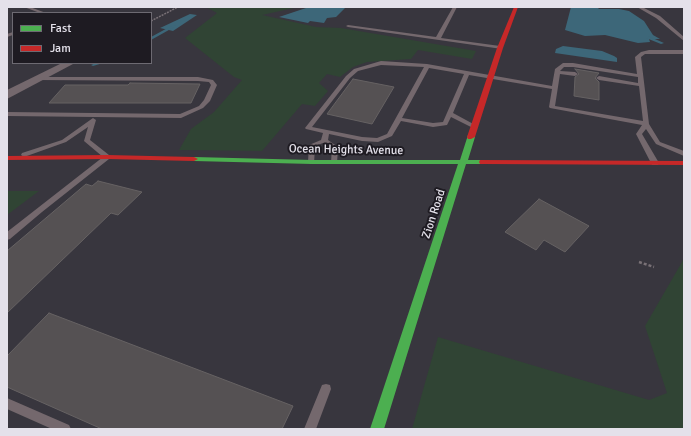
<!DOCTYPE html>
<html>
<head>
<meta charset="utf-8">
<style>
  body { margin:0 }
  #map { position:relative; width:691px; height:436px; overflow:hidden; background:#38363e; font-family:Signika,sans-serif }
  canvas { display:block }
  .frame { position:absolute; inset:0; border:8px solid #e4e1ea; pointer-events:none }
  .legend { position:absolute; left:12px; top:12px; width:140px; height:52px; box-sizing:border-box; background:#1e1b22; border:1px solid #6d6a72; margin:0; padding:5px 7px; list-style:none; font-size:12px; color:#e4e1ea }
  .legend li { display:flex; align-items:center; gap:8px; height:20px }
  .legend b { width:20px; border:1px solid #6d6a72 }
</style>
</head>
<body>
<div id="map">
<canvas width="691" height="436"></canvas>
<div class="frame"></div>
<ul class="legend">
<li><b style="height:5px;background:#4caf50"></b>Fast</li>
<li><b style="height:5px;background:#c62828"></b>Jam</li>
</ul>
</div>
<script>
const ctx = document.querySelector('canvas').getContext('2d');
ctx.lineJoin = 'round';
function paint(path, color) { ctx.fillStyle = color; ctx.fill(path, 'evenodd'); }
const shape = rows => new Path2D(rows.map(r => 'M' + r).join(''));
function stroke(path, color, width, dash) { ctx.strokeStyle = color; ctx.lineWidth = width; ctx.lineCap = dash ? 'butt' : 'round'; ctx.setLineDash(dash || []); ctx.stroke(path); }
function label(font, color, halo, rows, align = 'center') {
  ctx.font = font + ' Signika,sans-serif'; ctx.lineWidth = 4; ctx.setLineDash([]); ctx.textBaseline = 'middle'; ctx.strokeStyle = halo; ctx.fillStyle = color; for (const [text, x, y, turn = 0] of rows) {
    ctx.save(); ctx.translate(x, y); ctx.rotate((+turn || 0) * Math.PI / 180); ctx.textAlign = isNaN(turn) ? turn : align; if (halo) ctx.strokeText(text, 0, 0); ctx.fillText(text, 0, 0); ctx.restore();
  }
}
const green = shape([
  [206,7,298,7,262,15,316,27,341,28,476,51,472,59,418,50,411,59,367,62,353,67,340,77,327,74,319,83,328,91,315,106,302,104,262,151,179,150,191,129,214,112,242,80,234,77,185,38,217,13],
  [7,191,39,191,7,215],
  [684,257,684,429,412,429,438,337,649,400,667,393,645,326,682,262]
]);
const water = shape([
  [309,7,346,7,336,17,327,18,324,23,310,21,308,23,279,17],
  [571,7,597,7,599,9,619,9,629,11,644,21,653,35,660,39,649,39,650,42,638,43,605,35,585,36,565,30],
  [190,14,197,15,173,31,160,28],
  [563,46,602,51,614,56,617,58,617,62,555,53,556,49]
]);
const stream = shape([
  [82,7,87,7,85,8,82,7],
  [173,25,176,26,151,40,151,37,173,25],
  [646,36,648,36,664,43,661,44,646,38,646,36],
  [96,63,103,63,93,66,91,65,96,63]
]);
const building = shape([
  [575,69,599,73,595,78,599,82,599,100,574,96,575,77,579,74,575,69],
  [353,79,394,87,372,124,327,114,353,79],
  [130,83,200,84,191,103,49,103,65,85,128,85,130,83],
  [98,181,142,192,118,215,111,213,7,313,7,251,86,184,92,186,98,181],
  [539,199,589,226,565,252,544,240,536,250,505,232,539,199],
  [49,313,293,406,282,429,102,429,7,387,7,356,49,313]
]);
const pathFar1 = shape([
  [151,21,178,7]
]);
const path = shape([
  [639,262,654,267]
]);
const lane = shape([
  [24,7,30,7,46,13,40,13,24,7],
  [453,7,457,7,441,38,500,46,502,47,502,49,348,27,346,26,348,25,436,37,453,7],
  [637,7,642,7,660,16,684,37,684,41,656,18,637,7],
  [13,32,13,35,7,37,7,34,13,32],
  [649,50,684,50,684,54,645,54,641,57,649,124,660,142,684,151,684,156,656,144,646,129,642,134,659,163,658,165,652,165,636,134,642,125,550,108,549,107,552,89,469,75,453,113,477,126,477,128,473,128,451,117,447,125,433,127,401,121,392,136,378,142,362,141,329,134,328,140,338,147,337,164,333,164,331,162,332,148,323,143,315,146,314,164,310,164,308,162,309,145,321,140,323,133,306,129,305,128,346,76,354,69,381,61,427,64,552,86,555,69,563,63,573,63,637,74,635,57,641,52,649,50],
  [381,65,424,67,387,134,377,138,362,137,312,127,350,78,358,71,381,65],
  [564,67,573,67,638,77,638,83,599,76,596,78,599,80,639,86,643,121,555,106,560,74,575,76,578,74,575,72,560,71,564,67],
  [429,68,464,74,443,122,433,123,402,118,429,68],
  [38,77,198,77,213,80,217,85,210,101,203,108,181,118,7,116,7,112,180,114,199,106,204,100,211,85,209,82,198,81,36,80,36,78,38,77],
  [93,118,96,120,90,140,109,155,110,157,109,159,42,212,10,239,7,240,7,232,103,157,84,141,88,127,66,142,24,157,21,155,22,153,62,140,93,118],
  [326,384,330,385,331,389,316,429,304,429,322,385,326,384],
  [7,398,69,425,71,429,52,429,7,409,7,398]
]);
const street = shape([
  [62,63,73,64,7,99,7,90,62,63]
]);
const fast = shape([
  [468,135,471,135,475,137,468,160,483,160,487,162,483,164,466,164,384,429,370,429,458,164,312,164,194,161,190,159,194,157,312,160,460,160,468,135]
]);
const jam = shape([
  [514,7,518,7,503,48,475,137,471,139,468,139,467,137,497,48,514,7],
  [107,155,194,157,198,159,194,161,107,159,7,160,7,156,107,155],
  [480,160,684,161,684,165,483,164,480,164,479,162,480,160]
]);
const streetNames = [
  ["Ocean Heights Avenue",346,150,1],
  ["Zion Road",434,214,-72]
];
paint(green, '#304434');
paint(water, '#3d6779');
paint(stream, '#3d6779');
paint(building, '#555153');
stroke(building, '#666263', 1);
stroke(pathFar1, '#797176', 1.5, [2, 1]);
stroke(path, '#797176', 2.5, [3, 2]);
paint(lane, '#74686d');
paint(street, '#74686d');
paint(fast, '#4caf50');
paint(jam, '#c62828');
label('12px', '#e4e1ea', '#1e1b22', streetNames);
</script>
</body>
</html>
